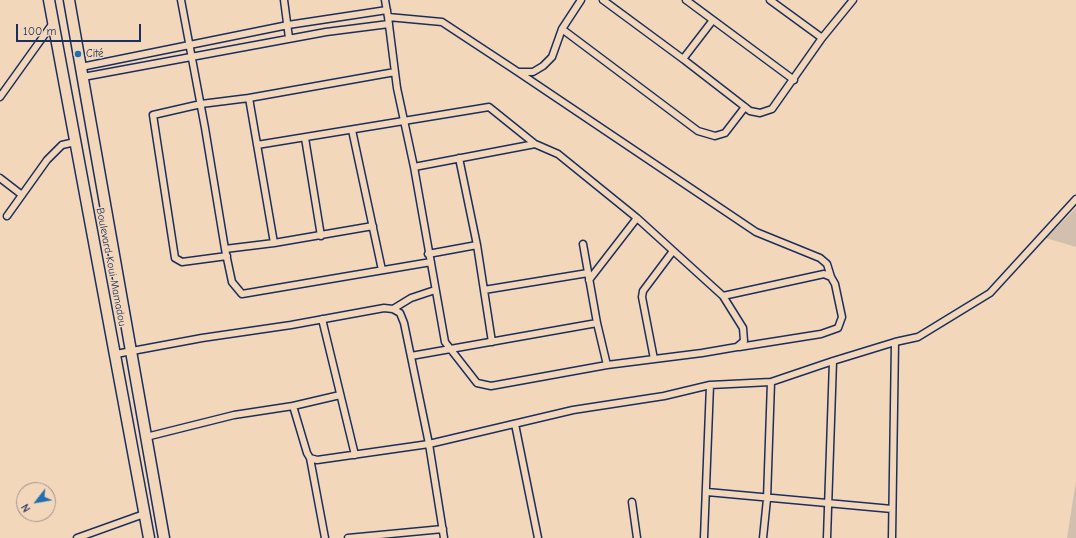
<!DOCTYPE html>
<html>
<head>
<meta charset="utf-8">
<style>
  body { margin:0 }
  #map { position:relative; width:1076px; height:538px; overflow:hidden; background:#f3d7ba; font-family:"Comic Neue",sans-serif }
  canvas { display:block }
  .north { position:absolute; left:16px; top:482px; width:40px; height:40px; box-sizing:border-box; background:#f3d7ba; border:1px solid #9d9495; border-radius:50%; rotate:239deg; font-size:11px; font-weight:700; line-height:16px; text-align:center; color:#1b2f5e }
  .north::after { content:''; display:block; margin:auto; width:14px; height:18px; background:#1f6fb2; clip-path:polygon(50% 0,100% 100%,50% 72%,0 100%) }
  .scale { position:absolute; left:16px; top:24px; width:125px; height:18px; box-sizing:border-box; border:2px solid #1b2f5e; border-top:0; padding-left:5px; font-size:12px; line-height:14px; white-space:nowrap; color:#1b2f5e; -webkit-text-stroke:3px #f3d7ba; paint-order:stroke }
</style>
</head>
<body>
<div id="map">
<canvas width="1076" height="538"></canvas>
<div class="north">N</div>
<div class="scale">100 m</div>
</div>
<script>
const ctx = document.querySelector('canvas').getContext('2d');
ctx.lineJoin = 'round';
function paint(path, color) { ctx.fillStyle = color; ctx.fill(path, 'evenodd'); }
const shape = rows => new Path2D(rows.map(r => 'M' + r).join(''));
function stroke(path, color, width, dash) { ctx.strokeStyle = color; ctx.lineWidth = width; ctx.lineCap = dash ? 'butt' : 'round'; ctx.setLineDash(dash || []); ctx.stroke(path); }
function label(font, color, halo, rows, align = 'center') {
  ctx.font = font + ' "Comic Neue",sans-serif'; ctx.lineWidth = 3; ctx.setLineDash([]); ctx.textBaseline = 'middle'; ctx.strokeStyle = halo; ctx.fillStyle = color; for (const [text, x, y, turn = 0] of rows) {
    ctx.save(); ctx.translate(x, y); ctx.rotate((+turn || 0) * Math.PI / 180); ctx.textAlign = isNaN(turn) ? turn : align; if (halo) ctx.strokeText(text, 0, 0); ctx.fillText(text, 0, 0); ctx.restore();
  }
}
const green = shape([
  [1076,208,1076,247,1046,238],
  [1076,481,1076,538,1067,538]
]);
const street = shape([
  [181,0,205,128,225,249,232,282,242,294,431,262],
  [284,0,289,38],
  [385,0,388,17,442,22,518,72,533,72,543,66,552,57,562,29,581,0],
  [603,0,683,59,745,107,750,111,760,113,772,109,822,38,853,0],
  [686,0,794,80],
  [770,0,822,38],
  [388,17,397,88,414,167,445,342,477,383,491,386,607,365,702,353,737,347,744,341,743,328,723,296,637,218,558,154,535,144,414,167],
  [562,29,698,131,715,136,725,133,745,107],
  [683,59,713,20],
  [81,67,288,25,387,10],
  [518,72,756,232,820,258,827,264,831,277],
  [83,77,326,32,389,24],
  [0,97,53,23],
  [352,130,382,270],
  [305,138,321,236],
  [257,145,489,107,535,144],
  [459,158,477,245,492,342],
  [0,178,22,195],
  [7,216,47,160,62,145,75,142],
  [274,243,249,98,395,72],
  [583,244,597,323,607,365],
  [225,249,274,243,373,226],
  [428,254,477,245],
  [227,256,182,262,175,258,153,115,201,104,249,98],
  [589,280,637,218],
  [484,290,588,273],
  [723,296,824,274,831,277,835,284,842,317,838,328,821,334,739,347],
  [393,309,411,298,435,290],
  [322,319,355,455],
  [116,354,202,338,291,325,384,308,393,309,400,313,404,323,429,444,444,538],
  [411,356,597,323],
  [654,359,642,297,643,291,673,251],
  [293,406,340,395],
  [515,424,538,538],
  [146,437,234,415,293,406,307,453,310,458,317,460,429,444,573,410,664,396,710,385,771,382,833,361,895,342,918,337,990,293,1076,199],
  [310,458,325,538],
  [707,492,892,509],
  [632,502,637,538],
  [77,538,144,514],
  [348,538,443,529],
  [704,538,710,385],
  [763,538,767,499,771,382],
  [827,538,833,361],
  [892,538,895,342]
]);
const primary = shape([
  [49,0,149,538],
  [69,0,164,538]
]);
const markers = [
  [78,54,4,"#1f6fb2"]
];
const poiNames = [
  ["Cité",86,54]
];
const streetNames = [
  ["Boulevard Koui Mamadou",111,267,79]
];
paint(green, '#d3bfad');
stroke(street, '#1b2f5e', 9);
stroke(primary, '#1b2f5e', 13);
stroke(street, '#f3d7ba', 6);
stroke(primary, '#f3d7ba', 10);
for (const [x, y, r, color] of markers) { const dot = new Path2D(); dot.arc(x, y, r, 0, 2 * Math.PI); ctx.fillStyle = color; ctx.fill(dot); stroke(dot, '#f3d7ba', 1.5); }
label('11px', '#1b2f5e', '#f3d7ba', poiNames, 'left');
label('11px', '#1b2f5e', '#f3d7ba', streetNames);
</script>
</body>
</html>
